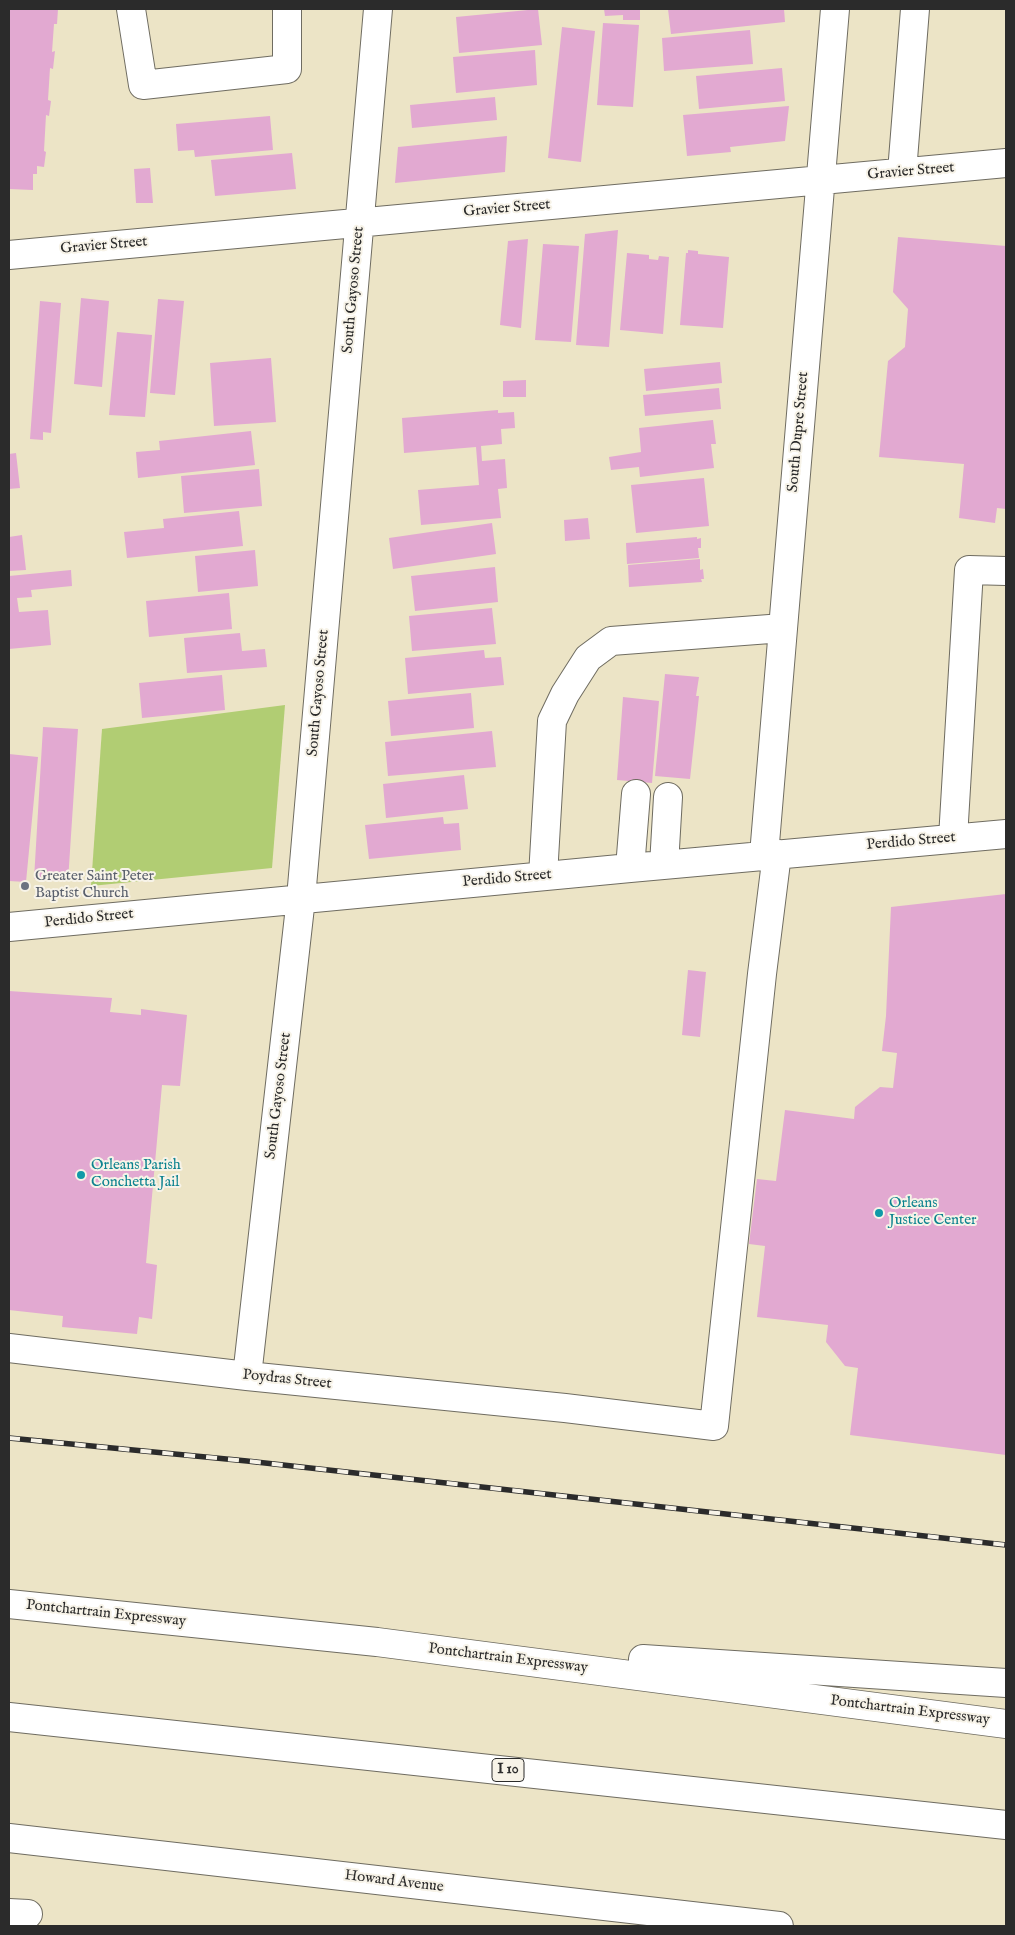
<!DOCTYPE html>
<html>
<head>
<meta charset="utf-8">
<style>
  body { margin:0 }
  #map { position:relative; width:1015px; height:1935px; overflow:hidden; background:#ece4c6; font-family:"IM FELL English",serif }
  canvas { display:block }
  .frame { position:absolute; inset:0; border:10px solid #2b2b2b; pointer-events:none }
</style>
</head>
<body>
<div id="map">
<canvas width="1015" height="1935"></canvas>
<div class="frame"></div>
</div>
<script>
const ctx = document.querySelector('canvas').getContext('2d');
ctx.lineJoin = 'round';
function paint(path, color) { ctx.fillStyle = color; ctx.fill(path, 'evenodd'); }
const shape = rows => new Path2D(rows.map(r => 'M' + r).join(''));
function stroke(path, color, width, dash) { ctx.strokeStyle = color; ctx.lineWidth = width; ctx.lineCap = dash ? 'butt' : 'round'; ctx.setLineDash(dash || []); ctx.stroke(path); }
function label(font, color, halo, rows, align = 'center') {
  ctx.font = font + ' "IM FELL English",serif'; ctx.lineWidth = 4; ctx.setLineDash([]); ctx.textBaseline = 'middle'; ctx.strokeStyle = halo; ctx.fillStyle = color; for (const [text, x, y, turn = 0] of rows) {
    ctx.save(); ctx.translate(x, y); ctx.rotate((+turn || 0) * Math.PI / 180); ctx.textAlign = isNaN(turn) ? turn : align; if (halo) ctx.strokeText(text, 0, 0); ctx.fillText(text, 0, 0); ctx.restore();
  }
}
const green = shape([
  [285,705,272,868,91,886,102,729]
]);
const building = shape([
  [9,9,58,9,57,24,54,24,52,52,55,51,53,69,50,68,48,100,51,101,49,116,46,115,44,151,46,152,44,167,37,166,37,174,33,174,33,190,9,189],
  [538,9,542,45,459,53,456,17],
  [604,9,640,9,640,20,623,20,623,15,605,16],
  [668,9,784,9,785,22,671,34],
  [603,23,639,25,633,107,597,105],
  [562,27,595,31,581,162,548,158],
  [750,30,753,64,664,71,662,38],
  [535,50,537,85,456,93,453,57],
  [782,68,785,101,699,109,696,76],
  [495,97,497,120,412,128,410,105],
  [789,106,785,141,730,147,731,152,687,156,683,115],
  [270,116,273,150,195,157,194,150,178,151,176,124],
  [507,136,505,172,395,183,398,147],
  [292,153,296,189,215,196,211,160],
  [150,168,153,203,136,203,134,169],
  [618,230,609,347,576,345,585,234],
  [898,237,1006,246,1006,509,997,508,995,523,959,518,964,464,879,457,888,361,905,347,908,309,893,292],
  [528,239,521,328,500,325,508,241],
  [543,244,579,246,571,342,535,340],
  [688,250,698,251,698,254,729,257,723,328,680,325,686,253,688,253],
  [627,253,649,255,649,259,658,260,659,256,669,257,663,334,620,330],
  [81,298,109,301,102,387,74,384],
  [158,299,184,301,175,395,150,393],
  [40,301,61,303,51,433,43,432,43,440,30,439],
  [117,332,152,335,145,417,109,415],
  [271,358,276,422,214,426,210,363],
  [720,362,722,383,646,391,644,369],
  [526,380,526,397,503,397,503,381],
  [719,388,721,409,645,416,643,395],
  [498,410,498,413,514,412,515,428,501,429,502,444,481,446,482,461,505,459,507,488,498,489,501,518,421,525,418,490,479,485,476,447,404,453,402,418],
  [713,420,716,444,711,444,714,468,640,477,639,467,611,470,609,457,641,452,639,428],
  [251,431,255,465,138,478,136,452,160,450,159,441],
  [16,453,20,488,9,489,9,454],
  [259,469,262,506,184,513,181,476],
  [704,478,709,526,636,533,631,485],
  [239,511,243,546,127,558,124,532,164,528,163,519],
  [588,518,590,539,565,541,564,520],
  [492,523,496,554,393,569,389,538],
  [22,535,26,570,9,571,9,537],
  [697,537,697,539,701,538,701,548,698,548,699,558,627,564,626,543],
  [255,550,258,586,198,592,195,556],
  [700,559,700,570,703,569,704,579,701,579,702,582,629,587,628,565],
  [495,567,498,602,415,611,411,576],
  [71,570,72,586,31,590,32,597,17,598,19,612,48,610,51,645,9,649,9,576],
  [229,593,232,629,149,637,146,601],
  [492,608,496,644,412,651,409,616],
  [240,633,242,651,265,649,267,667,187,673,184,638],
  [484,650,485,658,501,657,504,685,408,694,405,658],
  [665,674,699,677,696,696,699,696,690,779,655,776],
  [222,675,225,710,142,718,139,683],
  [471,693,474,728,391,736,388,701],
  [623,697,659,701,652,783,617,780],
  [43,727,78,729,68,881,34,879],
  [492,731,496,767,388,776,385,742],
  [9,754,38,757,26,882,9,881],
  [464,775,468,809,386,818,383,784],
  [443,817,444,824,459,823,461,850,369,859,365,825],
  [1006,894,1006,1455,850,1435,858,1368,845,1366,826,1342,828,1325,757,1317,765,1246,749,1244,757,1179,776,1181,785,1110,854,1119,855,1107,880,1087,893,1088,897,1053,882,1051,886,1016,891,907],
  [688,970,706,972,700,1037,682,1035],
  [9,991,112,998,110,1012,141,1015,141,1009,187,1015,180,1086,162,1085,146,1263,157,1265,152,1319,139,1317,137,1334,62,1327,63,1316,9,1310]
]);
const minor = shape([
  [131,9,143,85,287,69,287,9],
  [902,172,915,9],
  [9,255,1006,163],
  [953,838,969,570,1006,571],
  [764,855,835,9],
  [664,865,668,797],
  [630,868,636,794],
  [543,876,552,721,565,694,588,658,611,641,783,628],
  [9,927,630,868,1006,834],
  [9,1348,247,1376,565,1408,714,1426,762,974,777,854],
  [247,1376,301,898,378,9],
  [9,1838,779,1926],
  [9,1913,28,1914]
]);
const highway = shape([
  [9,1604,377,1642,1006,1724],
  [643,1659,1006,1683],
  [9,1717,1006,1825]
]);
const rail = shape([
  [9,1438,247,1461,1006,1545]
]);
const markers = [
  [25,886,5,"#6b7280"],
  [81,1175,5,"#0f9aa8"],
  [879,1213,5,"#0f9aa8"]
];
const shields = [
  [508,1770,32]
];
const shieldNames = [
  ["I 10",508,1770]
];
const streetNames = [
  ["Gravier Street",911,172,-5],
  ["Gravier Street",507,209,-5],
  ["Gravier Street",104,246,-5],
  ["South Gayoso Street",354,290,-85],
  ["South Dupre Street",799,432,-85],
  ["South Gayoso Street",319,693,-85],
  ["Perdido Street",911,842,-5],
  ["Perdido Street",507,879,-5],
  ["Perdido Street",89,919,-6],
  ["South Gayoso Street",279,1096,-83],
  ["Poydras Street",287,1380,6],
  ["Pontchartrain Expressway",106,1614,6],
  ["Pontchartrain Expressway",508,1659,7],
  ["Pontchartrain Expressway",910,1711,7],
  ["Howard Avenue",394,1882,7]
];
const worshipNames = [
  ["Greater Saint Peter",35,877],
  ["Baptist Church",35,894]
];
const cultureNames = [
  ["Orleans Parish",91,1166],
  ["Conchetta Jail",91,1183],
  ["Orleans",889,1204],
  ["Justice Center",889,1221]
];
paint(green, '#b1cd73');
paint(building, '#e2a9d1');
stroke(minor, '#6f6c61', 30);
stroke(highway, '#6f6c61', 30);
stroke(minor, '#fff', 28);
stroke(highway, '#fff', 28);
stroke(rail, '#2b2b2b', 5.5);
stroke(rail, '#f7f3e8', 4, [11]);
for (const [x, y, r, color] of markers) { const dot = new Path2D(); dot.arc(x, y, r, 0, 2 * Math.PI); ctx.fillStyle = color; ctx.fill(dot); stroke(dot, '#f7f3e8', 2); }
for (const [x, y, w] of shields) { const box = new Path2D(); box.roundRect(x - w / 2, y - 11.5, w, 23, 4); ctx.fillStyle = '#f7f3e8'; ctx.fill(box); stroke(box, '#2b2b2b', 1); }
label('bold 14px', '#2b2b2b', null, shieldNames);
label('15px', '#2b2b2b', '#f7f3e8', streetNames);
label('15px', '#5b616d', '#f7f3e8', worshipNames, 'left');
label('15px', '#0d838f', '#f7f3e8', cultureNames, 'left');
</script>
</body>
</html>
